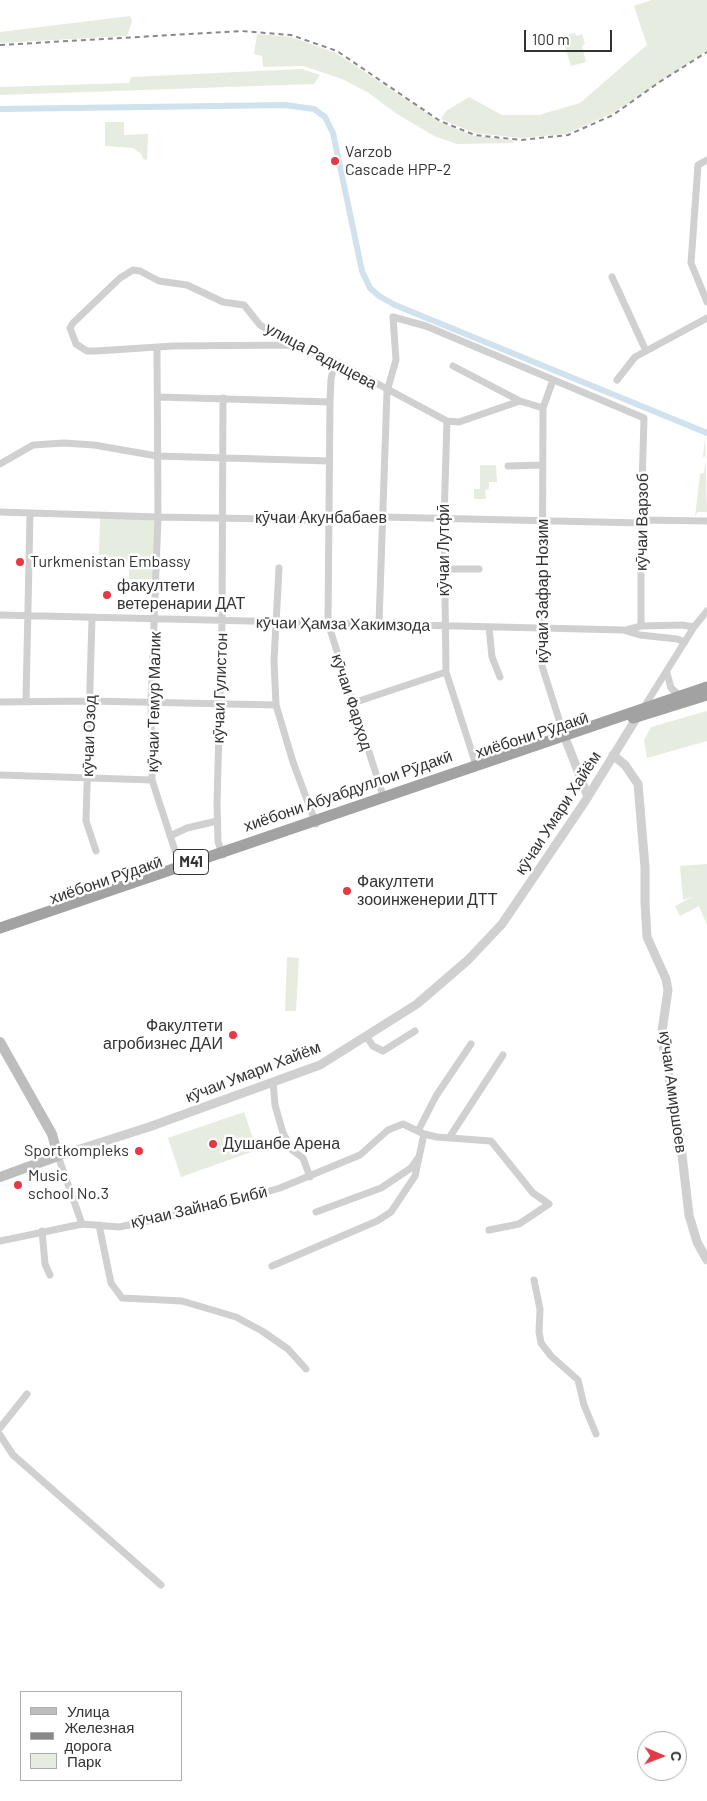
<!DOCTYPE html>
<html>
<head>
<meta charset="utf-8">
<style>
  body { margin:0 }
  #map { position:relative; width:707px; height:1801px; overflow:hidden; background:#fff; font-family:Barlow,sans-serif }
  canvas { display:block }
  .legend { position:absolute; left:20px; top:1691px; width:162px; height:90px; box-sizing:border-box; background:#fff; border:1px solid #adadad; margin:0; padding:6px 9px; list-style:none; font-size:15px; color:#333 }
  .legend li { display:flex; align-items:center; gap:10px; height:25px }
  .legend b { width:25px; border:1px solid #adadad }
  .north { position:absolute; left:637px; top:1731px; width:50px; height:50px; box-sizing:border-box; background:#fff; border:1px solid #adadad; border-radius:50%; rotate:91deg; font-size:14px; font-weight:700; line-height:20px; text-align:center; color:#333 }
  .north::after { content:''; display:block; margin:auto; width:18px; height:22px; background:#e63946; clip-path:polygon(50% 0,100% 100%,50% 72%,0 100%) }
  .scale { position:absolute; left:524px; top:30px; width:88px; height:22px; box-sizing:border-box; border:2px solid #333; border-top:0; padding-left:6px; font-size:15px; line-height:18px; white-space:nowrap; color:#333; -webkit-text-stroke:4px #fff; paint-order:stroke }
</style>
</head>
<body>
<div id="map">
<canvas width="707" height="1801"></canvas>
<ul class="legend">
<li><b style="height:6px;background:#bdbdbd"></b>Улица</li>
<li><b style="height:6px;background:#888"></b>Железная дорога</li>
<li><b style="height:14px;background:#e6ecdf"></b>Парк</li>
</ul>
<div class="north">С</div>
<div class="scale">100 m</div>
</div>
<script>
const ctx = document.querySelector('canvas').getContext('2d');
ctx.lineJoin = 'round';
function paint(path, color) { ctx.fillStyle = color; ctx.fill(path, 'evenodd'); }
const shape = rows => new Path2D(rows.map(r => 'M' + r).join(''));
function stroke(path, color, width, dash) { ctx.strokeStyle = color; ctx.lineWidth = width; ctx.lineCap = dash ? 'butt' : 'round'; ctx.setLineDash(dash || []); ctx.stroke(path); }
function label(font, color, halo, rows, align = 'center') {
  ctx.font = font + ' Barlow,sans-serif'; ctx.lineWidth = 5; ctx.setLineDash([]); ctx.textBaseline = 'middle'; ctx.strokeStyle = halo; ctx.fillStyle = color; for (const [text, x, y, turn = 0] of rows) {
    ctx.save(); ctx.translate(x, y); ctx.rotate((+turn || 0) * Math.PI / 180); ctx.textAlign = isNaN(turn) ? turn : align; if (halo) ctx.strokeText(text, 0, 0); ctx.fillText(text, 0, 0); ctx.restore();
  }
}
const green = shape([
  [652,0,707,0,707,51,613,113,566,134,521,138,475,133,441,119,446,111,469,97,502,115,539,115,580,103,647,45,634,6],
  [130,16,132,21,127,36,0,43,0,32],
  [575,33,576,36,582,34,585,44,582,46,586,62,571,66,562,36],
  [257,34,291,37,336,53,440,122,474,136,512,140,514,143,457,144,434,136,394,112,369,93,342,79,303,66,263,67,262,56,254,54],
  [302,69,320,75,314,84,0,95,0,87,129,83,131,77],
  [105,122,124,122,124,135,148,134,147,160,143,159,141,154,133,148,105,146],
  [705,438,707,512,697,512,695,517,700,474,704,473,706,457,703,457],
  [480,465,496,465,497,482,489,482,489,489,485,490,486,499,474,499,474,489,480,489],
  [100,518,157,519,156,579,129,579,129,561,109,561,108,555,99,555],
  [707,711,707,741,647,758,644,740,651,727],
  [707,864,707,925,699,906,680,916,675,906,692,897,683,900,680,866],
  [287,957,299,958,296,1011,285,1011],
  [244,1112,257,1150,181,1177,168,1138]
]);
const canal = shape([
  [0,109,285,105,314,109,325,117,333,133,362,271,370,288,379,296,395,305,707,433]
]);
const minor = shape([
  [707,160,698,165,691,263,707,302],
  [612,277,646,351],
  [293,345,173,346,96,351,87,351,76,344,70,328,73,323,120,278,133,270,140,271,159,281,187,285,223,302,244,305,260,325,293,345,335,361,447,421,459,422,520,401],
  [157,349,158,517,151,702,152,780,181,869],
  [335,361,331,379,330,402,328,623,384,799],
  [453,366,520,401,543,408],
  [553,380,543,408,542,666,564,735],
  [617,380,635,357,707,318],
  [158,397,330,402],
  [447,421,444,519,446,672,476,765],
  [0,464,33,445,64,443,94,445,157,456,329,461],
  [508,466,542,465],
  [0,512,158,517,328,520,383,517,641,523],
  [641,520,707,521],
  [279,568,274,660,276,705,293,762,316,824],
  [444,569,479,569],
  [0,615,623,630,640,635,677,639,685,642],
  [92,618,86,821,96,851],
  [379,623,387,391,396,360,393,317,426,326,644,418,641,520,641,626],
  [489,627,492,657,500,677],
  [626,630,641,626,682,625,694,627],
  [667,673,671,688,679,695],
  [26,701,30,514],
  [0,702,90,701,276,705],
  [353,703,446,672],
  [644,707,694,627,707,611],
  [0,775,152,780],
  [170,836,187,828,217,821],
  [223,855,218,842,217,803,222,622,223,398],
  [366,1036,373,1046,383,1051,415,1031],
  [273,1082,275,1105,283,1133,292,1150,303,1158,310,1177],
  [418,1131,436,1096,471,1044],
  [449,1138,503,1055],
  [58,1156,82,1224],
  [316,1212,381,1188,411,1168,418,1158],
  [99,1225,111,1283,122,1298,182,1301,236,1317,262,1331,288,1349,306,1369],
  [42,1231,45,1264,50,1275],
  [0,1241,82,1224,119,1227,211,1208,280,1188,360,1155,388,1130,403,1124,424,1134,437,1137,491,1141,533,1193,549,1204,519,1224,489,1230],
  [272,1266,377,1221,391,1212,415,1176,424,1134],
  [534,1280,540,1309,539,1332,541,1343,551,1356,578,1380,584,1405,596,1434],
  [0,1428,27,1394],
  [0,1435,13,1455,161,1585]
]);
const tertiary = shape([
  [564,735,588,797],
  [613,755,625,765,638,784,645,867,645,903,647,937,666,979,668,990,662,1031,664,1051,679,1129,689,1215,697,1242,707,1260],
  [58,1156,149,1127,320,1065,417,1004,468,960,502,924,584,803,639,714]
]);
const secondary = shape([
  [0,1042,52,1134,58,1156,0,1177]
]);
const trunk = shape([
  [633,718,707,695],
  [0,928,707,687]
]);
const rail = shape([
  [0,45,241,31,291,35,337,51,440,121,475,135,521,140,568,135,613,115,658,83,707,52]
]);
const markers = [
  [335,161,5,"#e63946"],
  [20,562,5,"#e63946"],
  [107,595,5,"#e63946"],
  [347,891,5,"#e63946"],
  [233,1035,5,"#e63946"],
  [213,1144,5,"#e63946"],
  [139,1151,5,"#e63946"],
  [18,1185,5,"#e63946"]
];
const shields = [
  [191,862,35]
];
const shieldNames = [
  ["M41",191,862]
];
const poiNames = [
  ["Varzob",345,152],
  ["Cascade HPP-2",345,170],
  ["Turkmenistan Embassy",30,562],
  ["факултети",117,586],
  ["ветеренарии ДАТ",117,604],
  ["Факултети",357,882],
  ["зооинженерии ДТТ",357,900],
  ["Факултети",223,1026,"right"],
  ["агробизнес ДАИ",223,1044,"right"],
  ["Душанбе Арена",223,1144],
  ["Sportkompleks",129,1151,"right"],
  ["Music",28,1176],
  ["school No.3",28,1194]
];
const streetNames = [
  ["улица Радищева",321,356,28],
  ["кӯчаи Акунбабаев",321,518],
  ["кӯчаи Варзоб",642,522,-89],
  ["кӯчаи Лутфӣ",444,550,-90],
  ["кӯчаи Зафар Нозим",543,591,-90],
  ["кӯчаи Ҳамза Хакимзода",343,624,1],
  ["кӯчаи Гулистон",220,688,-88],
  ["кӯчаи Темур Малик",154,702,-89],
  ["кӯчаи Фарҳод",352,702,72],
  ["хиёбони Рӯдакӣ",532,735,-18],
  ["кӯчаи Озод",89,736,-88],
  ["хиёбони Абуабдуллои Рӯдакӣ",348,791,-19],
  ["кӯчаи Умари Хайём",558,813,-57],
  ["хиёбони Рӯдакӣ",106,880,-19],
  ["кӯчаи Умари Хайём",253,1072,-21],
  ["кӯчаи Амиршоев",673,1092,82],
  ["кӯчаи Зайнаб Бибӣ",199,1207,-13]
];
paint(green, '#e6ecdf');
stroke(canal, '#cfe2ee', 6);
stroke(minor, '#d0d0d0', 7);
stroke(tertiary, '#d0d0d0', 9);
stroke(secondary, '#bdbdbd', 10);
stroke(trunk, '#a2a2a2', 11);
stroke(rail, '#888', 2, [5, 4]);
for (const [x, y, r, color] of markers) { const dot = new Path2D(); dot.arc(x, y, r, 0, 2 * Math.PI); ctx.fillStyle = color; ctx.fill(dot); stroke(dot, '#fff', 2); }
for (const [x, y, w] of shields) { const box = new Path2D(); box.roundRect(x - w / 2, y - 12.5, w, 25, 4); ctx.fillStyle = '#fff'; ctx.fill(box); stroke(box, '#333', 1); }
label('bold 15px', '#333', null, shieldNames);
label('16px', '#333', '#fff', poiNames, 'left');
label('16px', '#333', '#fff', streetNames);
</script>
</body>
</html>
